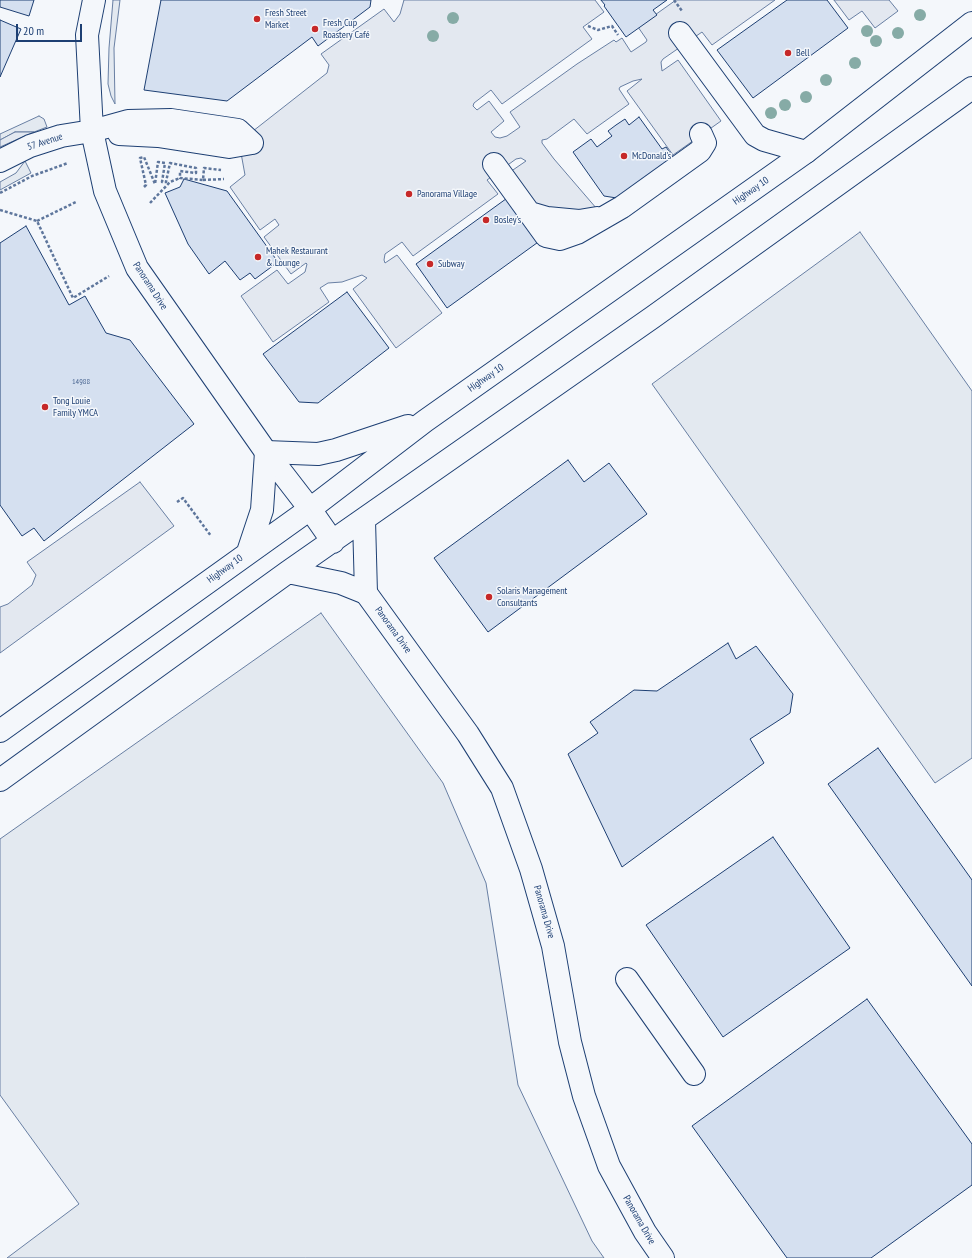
<!DOCTYPE html>
<html>
<head>
<meta charset="utf-8">
<style>
  body { margin:0 }
  #map { position:relative; width:972px; height:1258px; overflow:hidden; background:#f4f7fb; font-family:"PT Sans Narrow",sans-serif }
  canvas { display:block }
  .scale { position:absolute; left:16px; top:24px; width:66px; height:18px; box-sizing:border-box; border:2px solid #1d3f73; border-top:0; padding-left:5px; font-size:12px; line-height:14px; white-space:nowrap; color:#1d3f73; -webkit-text-stroke:3px #f4f7fb; paint-order:stroke }
</style>
</head>
<body>
<div id="map">
<canvas width="972" height="1258"></canvas>
<div class="scale">20 m</div>
</div>
<script>
const ctx = document.querySelector('canvas').getContext('2d');
ctx.lineJoin = 'round';
function paint(path, color) { ctx.fillStyle = color; ctx.fill(path, 'evenodd'); }
const shape = rows => new Path2D(rows.map(r => 'M' + r).join(''));
function stroke(path, color, width, dash) { ctx.strokeStyle = color; ctx.lineWidth = width; ctx.lineCap = dash ? 'butt' : 'round'; ctx.setLineDash(dash || []); ctx.stroke(path); }
function label(font, color, halo, rows, align = 'center') {
  ctx.font = font + ' "PT Sans Narrow",sans-serif'; ctx.lineWidth = 3; ctx.setLineDash([]); ctx.textBaseline = 'middle'; ctx.strokeStyle = halo; ctx.fillStyle = color; for (const [text, x, y, turn = 0] of rows) {
    ctx.save(); ctx.translate(x, y); ctx.rotate((+turn || 0) * Math.PI / 180); ctx.textAlign = isNaN(turn) ? turn : align; if (halo) ctx.strokeText(text, 0, 0); ctx.fillText(text, 0, 0); ctx.restore();
  }
}
const green = shape([
  [113,0,120,0,114,48,115,104,111,96,108,84,109,48,113,0],
  [39,116,44,119,47,127,34,132,15,132,0,140,0,134,39,116],
  [25,161,31,173,0,190,0,182,16,173,25,161],
  [860,232,972,391,972,758,935,783,652,384,860,232],
  [321,613,443,783,486,883,518,1085,592,1241,604,1258,7,1258,79,1204,0,1095,0,839,321,613]
]);
const parking = shape([
  [404,0,595,0,604,12,583,27,592,39,502,104,491,90,474,103,473,106,477,110,489,101,504,121,491,132,495,137,500,138,507,136,520,127,510,112,577,64,614,40,616,42,622,38,631,52,646,42,647,40,638,27,676,0,775,0,712,45,702,32,663,59,661,62,662,71,678,60,721,121,673,155,627,91,642,79,633,81,620,87,619,89,629,104,587,134,574,119,547,139,542,140,542,143,554,159,597,209,548,226,510,172,526,161,521,158,516,159,487,180,498,194,413,256,402,242,385,254,384,260,385,263,397,255,442,313,396,348,353,289,367,278,362,275,342,282,328,283,320,288,329,302,273,342,241,296,277,270,288,284,305,272,307,264,306,263,291,274,264,237,279,225,275,219,260,230,230,187,245,175,239,142,327,73,329,65,321,54,384,9,394,22,400,14,404,0],
  [834,0,889,0,898,11,875,28,862,11,849,20,834,0],
  [15,132,34,132,0,147,0,140,15,132],
  [140,482,174,526,0,653,0,607,8,604,32,585,36,575,27,562,140,482]
]);
const building = shape([
  [0,0,34,0,29,16,0,7,0,0],
  [161,0,371,0,370,7,318,46,312,37,227,101,144,90,161,0],
  [601,0,667,0,653,10,657,15,626,37,604,6,605,5,601,0],
  [787,0,827,0,848,28,753,98,717,50,787,0],
  [0,20,21,29,0,77,0,20],
  [639,117,662,149,666,147,676,161,623,199,604,196,573,152,591,139,597,147,612,136,608,131,616,125,625,119,629,125,639,117],
  [184,179,227,191,278,262,255,279,250,273,240,280,225,261,209,274,188,244,165,193,180,187,184,179],
  [510,196,541,240,447,308,416,264,510,196],
  [26,226,69,305,85,296,106,333,130,340,194,424,44,541,34,528,22,536,0,505,0,243,26,226],
  [347,292,389,348,318,403,299,402,263,354,347,292],
  [568,460,584,482,609,463,647,514,488,632,434,558,568,460],
  [728,643,736,659,756,646,793,694,790,713,750,739,764,763,622,867,568,754,598,733,590,722,634,690,657,691,728,643],
  [878,748,972,880,972,986,828,784,878,748],
  [773,837,850,948,723,1037,646,925,773,837],
  [867,999,972,1144,972,1185,871,1258,787,1258,692,1126,867,999]
]);
const path = shape([
  [674,0,682,11],
  [588,26,598,30,612,26,618,35],
  [203,180,224,179],
  [144,187,146,185,140,158,144,157,155,184,158,162,165,163,162,182,166,182,170,163,196,168,196,173,180,171,180,178,203,180,204,168,221,170],
  [0,193,32,176,68,163],
  [150,203,170,182,180,178],
  [0,210,37,221,73,298,109,276],
  [37,221,76,202],
  [177,502,183,498,211,536]
]);
const minor = shape([
  [94,0,87,35,92,131,105,191,137,268,266,452,310,509],
  [680,33,755,135,764,140,806,152],
  [119,134,158,136,229,147,252,143],
  [0,161,30,146,61,136,92,131,128,121,171,120,238,130,252,143],
  [494,164,546,236,560,239,577,233,622,207,700,151,705,143,701,134],
  [530,213,547,218,579,221,597,218],
  [366,593,468,734,502,788,531,869,553,946,570,1042,584,1096,609,1166,645,1232,663,1258],
  [627,979,694,1074]
]);
const highway = shape([
  [310,509,333,542],
  [248,552,262,510,266,452,318,454,336,450,408,426],
  [288,572,341,583,366,593,364,520],
  [0,731,310,509,425,421,806,152,972,23],
  [0,780,288,572,653,317,972,88]
]);
const trees = [
  [920,15],
  [453,18],
  [867,31],
  [898,33],
  [433,36],
  [876,41],
  [855,63],
  [826,80],
  [806,97],
  [785,105],
  [771,113]
];
const markers = [
  [257,19,4,"#c62828"],
  [315,29,4,"#c62828"],
  [788,53,4,"#c62828"],
  [624,156,4,"#c62828"],
  [409,194,4,"#c62828"],
  [486,220,4,"#c62828"],
  [258,257,4,"#c62828"],
  [430,264,4,"#c62828"],
  [45,407,4,"#c62828"],
  [489,597,4,"#c62828"]
];
const numberNames = [
  ["14988",81,382]
];
const poiNames = [
  ["Fresh Street",265,13],
  ["Market",265,25],
  ["Fresh Cup",323,23],
  ["Roastery Café",323,35],
  ["Bell",796,53],
  ["McDonald's",632,156],
  ["Panorama Village",417,194],
  ["Bosley's",494,220],
  ["Mahek Restaurant",266,251],
  ["& Lounge",266,263],
  ["Subway",438,264],
  ["Tong Louie",53,401],
  ["Family YMCA",53,413],
  ["Solaris Management",497,591],
  ["Consultants",497,603]
];
const streetNames = [
  ["57 Avenue",45,142,-18],
  ["Highway 10",751,191,-35],
  ["Panorama Drive",150,286,57],
  ["Highway 10",486,378,-35],
  ["Highway 10",225,569,-36],
  ["Panorama Drive",393,630,54],
  ["Panorama Drive",544,912,74],
  ["Panorama Drive",639,1220,60]
];
paint(green, '#e3e9f0');
stroke(green, '#687fa3', 1);
paint(parking, '#e3e8f0');
stroke(parking, '#687fa3', 1);
paint(building, '#d5e0f0');
stroke(building, '#1d3f73', 1);
stroke(minor, '#1d3f73', 24);
stroke(highway, '#1d3f73', 24);
stroke(path, '#5e769c', 2.5, [3, 2]);
stroke(minor, '#f4f7fb', 22);
stroke(highway, '#f4f7fb', 22);
ctx.fillStyle = '#86aba6';
for (const [x, y] of trees) { ctx.beginPath(); ctx.arc(x, y, 6, 0, 2 * Math.PI); ctx.fill(); }
for (const [x, y, r, color] of markers) { const dot = new Path2D(); dot.arc(x, y, r, 0, 2 * Math.PI); ctx.fillStyle = color; ctx.fill(dot); stroke(dot, '#f4f7fb', 1.5); }
label('8px', '#4b6792', null, numberNames);
label('10px', '#1d3f73', '#f4f7fb', poiNames, 'left');
label('10px', '#1d3f73', '#f4f7fb', streetNames);
</script>
</body>
</html>
